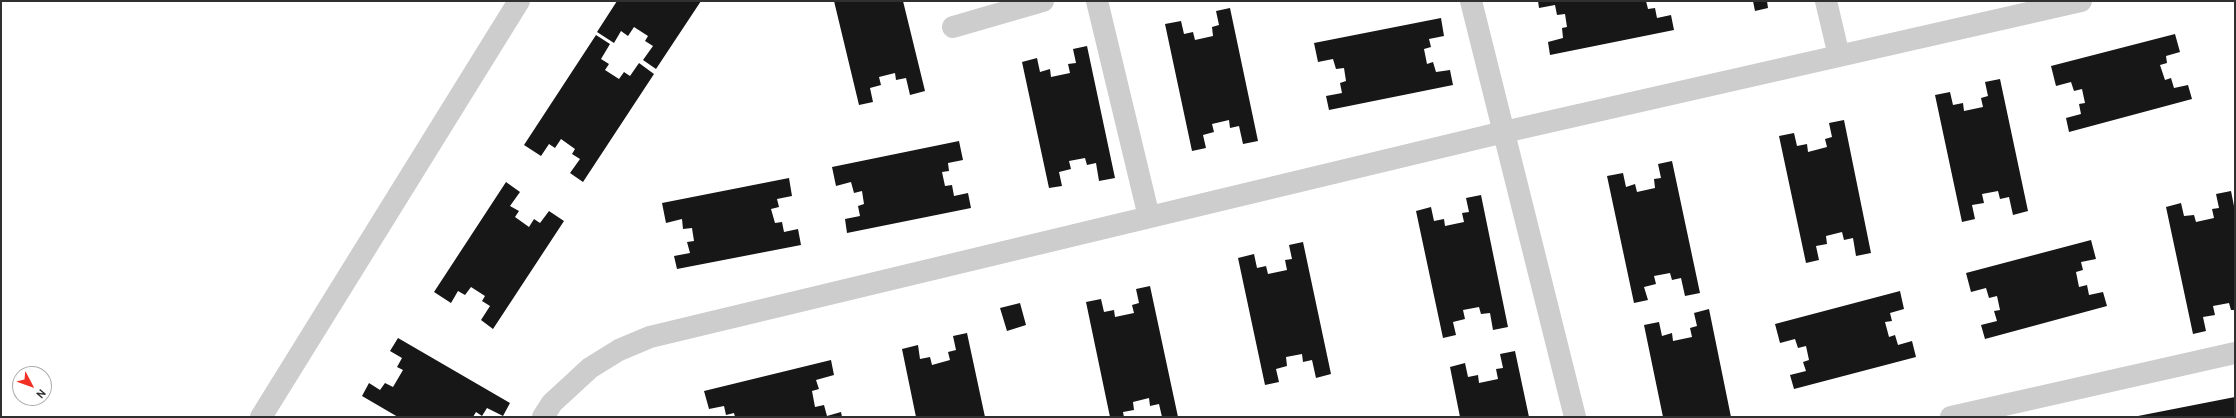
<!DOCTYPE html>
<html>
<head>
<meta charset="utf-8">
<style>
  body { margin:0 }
  #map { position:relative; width:2236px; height:418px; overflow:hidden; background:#fff; font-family:Overpass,sans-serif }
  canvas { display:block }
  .frame { position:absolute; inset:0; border:2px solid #303030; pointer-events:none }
  .north { position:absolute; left:12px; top:366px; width:40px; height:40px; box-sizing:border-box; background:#fff; border:1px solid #acacac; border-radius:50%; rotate:131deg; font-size:11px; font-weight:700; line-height:16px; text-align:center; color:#303030 }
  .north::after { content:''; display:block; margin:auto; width:14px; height:18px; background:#f23026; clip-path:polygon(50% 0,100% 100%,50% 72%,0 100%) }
</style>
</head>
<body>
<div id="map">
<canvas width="2236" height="418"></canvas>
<div class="frame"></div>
<div class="north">N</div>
</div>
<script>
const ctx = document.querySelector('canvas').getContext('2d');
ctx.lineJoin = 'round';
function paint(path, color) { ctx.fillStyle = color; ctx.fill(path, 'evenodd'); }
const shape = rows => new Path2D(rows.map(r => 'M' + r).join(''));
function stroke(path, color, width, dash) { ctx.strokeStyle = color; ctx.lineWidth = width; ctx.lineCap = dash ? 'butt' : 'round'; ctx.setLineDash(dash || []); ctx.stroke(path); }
const building = shape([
  [617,1,701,1,656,69,643,60,653,46,645,41,648,36,634,27,628,36,621,31,614,43,597,32],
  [834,1,903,1,925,91,910,95,906,78,896,80,895,73,879,77,881,85,870,88,873,102,859,105],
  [1538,1,1646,1,1648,9,1655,8,1657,18,1671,15,1674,30,1550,55,1548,42,1563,38,1562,28,1567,27,1565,14,1557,15,1555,5,1539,8],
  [1753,1,1767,1,1768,8,1755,11],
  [1230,8,1258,141,1243,144,1239,126,1230,128,1229,120,1212,124,1214,132,1203,135,1206,148,1192,151,1165,24,1181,21,1184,34,1193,32,1195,40,1213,36,1212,27,1219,25,1216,11],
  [1441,18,1444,36,1429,39,1431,47,1424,49,1427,64,1433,62,1436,72,1450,70,1453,85,1329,110,1326,96,1342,93,1340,83,1346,81,1344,68,1336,69,1333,59,1318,62,1314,43],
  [2175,34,2180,52,2166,56,2167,63,2160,65,2165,80,2171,78,2174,88,2188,85,2192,99,2069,132,2066,118,2081,114,2079,104,2085,103,2082,89,2074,91,2071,82,2056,86,2051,66],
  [596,35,610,44,601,59,609,64,605,70,619,79,624,72,630,76,639,63,654,74,583,182,570,173,580,159,572,154,575,149,561,139,555,148,549,144,541,156,524,145],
  [1087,46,1115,178,1099,181,1096,163,1087,165,1085,158,1069,161,1071,169,1059,172,1062,186,1049,188,1022,62,1037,58,1040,72,1050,69,1051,77,1070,73,1068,64,1076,63,1073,49],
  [2000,79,2028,211,2013,215,2009,197,2000,199,1998,191,1982,194,1984,203,1972,205,1975,219,1962,222,1935,95,1950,92,1953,105,1963,103,1964,111,1983,107,1981,98,1988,96,1985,82],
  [1844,120,1871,253,1856,256,1853,238,1844,240,1842,232,1826,236,1827,244,1816,246,1819,260,1806,263,1779,136,1794,133,1797,146,1807,144,1808,152,1827,147,1825,139,1832,137,1829,123],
  [959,141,963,160,948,163,949,171,942,172,945,186,952,185,954,196,968,193,971,208,847,233,845,219,860,216,858,206,864,204,862,191,854,193,851,182,836,186,832,167],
  [1672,161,1700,293,1685,296,1681,278,1672,280,1670,273,1654,276,1656,284,1644,287,1648,300,1634,303,1607,176,1623,173,1626,187,1635,184,1637,192,1655,188,1654,179,1661,178,1658,164],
  [789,178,792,196,777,199,779,207,771,209,775,223,782,222,784,232,798,229,801,245,677,269,674,256,690,253,687,242,694,241,692,228,683,229,682,219,666,223,662,203],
  [506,182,520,192,510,206,519,211,515,217,529,227,534,219,540,223,549,211,564,221,493,329,481,320,490,306,482,301,485,296,471,287,465,295,458,291,451,303,434,292],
  [2231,191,2235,211,2235,310,2231,310,2229,303,2213,306,2215,315,2203,317,2206,331,2193,334,2166,207,2181,203,2184,216,2194,215,2196,222,2214,218,2212,209,2219,208,2216,194],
  [1481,195,1508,327,1493,330,1490,313,1481,314,1479,307,1463,310,1465,319,1453,322,1456,335,1443,338,1416,211,1431,207,1434,221,1444,219,1445,226,1464,222,1462,213,1469,212,1466,198],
  [2091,240,2096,259,2081,262,2083,270,2076,272,2079,287,2087,285,2089,295,2103,292,2107,306,1985,339,1981,325,1997,321,1994,311,2000,310,1997,296,1989,298,1986,288,1971,292,1966,273],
  [1303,242,1331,374,1316,378,1312,360,1303,362,1302,354,1286,357,1287,366,1276,369,1279,382,1265,385,1238,258,1254,254,1257,268,1266,266,1268,274,1287,270,1285,260,1292,259,1289,245],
  [1150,286,1178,417,1162,417,1159,404,1150,406,1149,398,1133,402,1134,410,1123,412,1124,417,1110,417,1086,302,1101,299,1104,312,1114,310,1115,317,1134,313,1132,305,1139,303,1136,289],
  [1900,291,1904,309,1890,313,1892,321,1885,322,1889,337,1895,335,1898,345,1912,341,1916,357,1794,389,1790,375,1806,371,1803,362,1809,360,1806,346,1798,348,1795,339,1780,343,1775,324],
  [1020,303,1026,325,1007,331,1000,308],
  [1709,309,1731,417,1663,417,1644,325,1659,322,1662,336,1672,333,1673,341,1692,337,1690,328,1697,326,1694,313],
  [967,333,985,417,916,417,902,349,918,345,920,359,930,357,932,365,950,360,948,352,956,350,953,336],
  [398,338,510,403,503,416,487,408,482,416,476,412,473,417,398,417,362,396,369,383,380,390,385,383,393,387,403,370,397,367,402,358,390,351],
  [1515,351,1529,417,1460,417,1450,367,1465,363,1468,377,1478,375,1479,383,1498,379,1496,369,1503,368,1500,354],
  [831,360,834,375,816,380,819,389,812,391,815,407,824,405,827,416,841,412,842,417,735,417,734,413,726,415,724,406,709,409,704,391],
  [2235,397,2235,417,2138,417,2138,416]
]);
const minor = shape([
  [1097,1,1149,217],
  [1471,1,1575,417],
  [1826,1,1839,56],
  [953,27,1043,1],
  [261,417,519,1],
  [543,417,552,403,590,368,619,350,650,337,1504,132,2081,1],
  [1951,417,2235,353]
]);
paint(building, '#171717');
stroke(minor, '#cdcdcd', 22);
</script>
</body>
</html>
